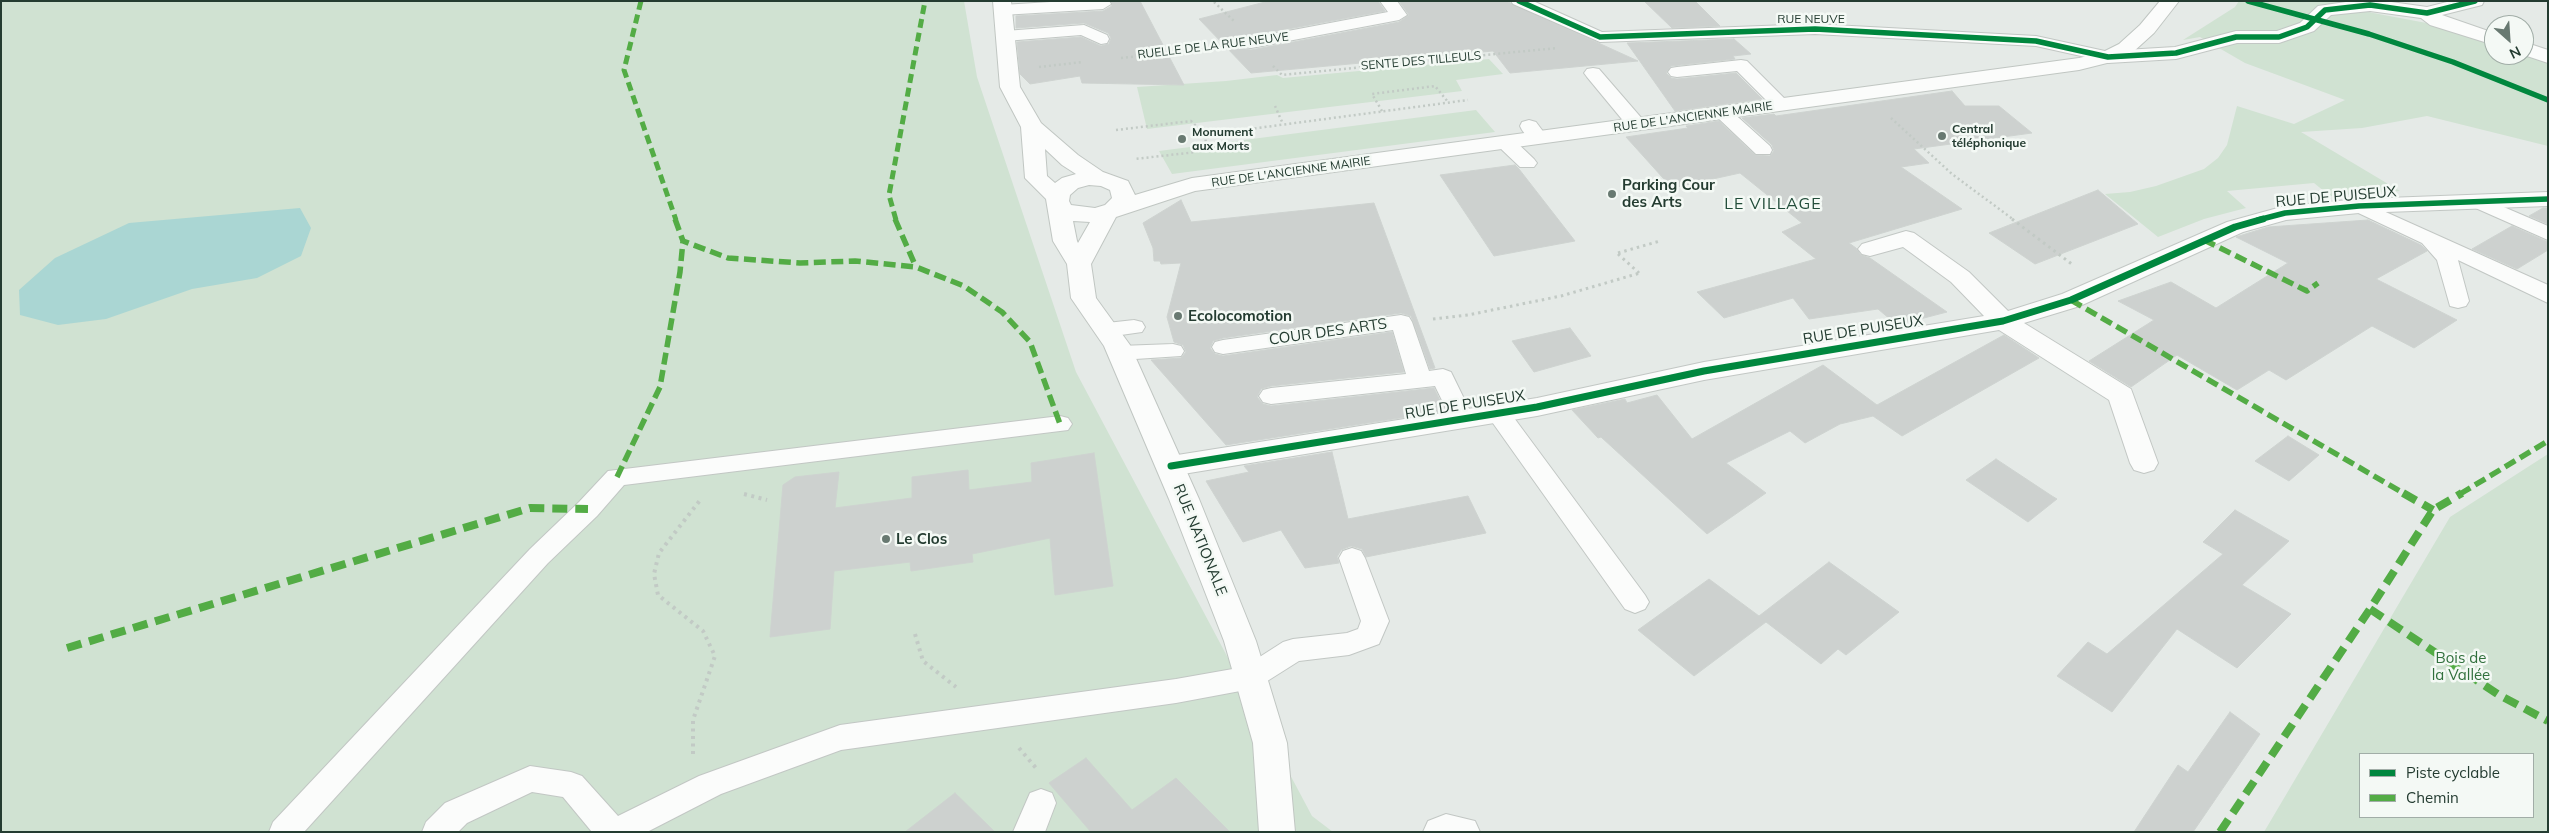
<!DOCTYPE html>
<html>
<head>
<meta charset="utf-8">
<style>
  body { margin:0 }
  #map { position:relative; width:2549px; height:833px; overflow:hidden; background:#e5eae7; font-family:Mulish,sans-serif }
  canvas { display:block }
  .frame { position:absolute; inset:0; border:2px solid #243c31; pointer-events:none }
  .legend { position:absolute; left:2359px; top:753px; width:175px; height:65px; box-sizing:border-box; background:#f4f9f5; border:1px solid #a1ada7; margin:0; padding:6px 9px; list-style:none; font-size:15px; color:#243c31 }
  .legend li { display:flex; align-items:center; gap:10px; height:25px }
  .legend b { width:25px; border:1px solid #a1ada7 }
  .north { position:absolute; left:2484px; top:15px; width:50px; height:50px; box-sizing:border-box; background:#f4f9f5; border:1px solid #a1ada7; border-radius:50%; rotate:154deg; font-size:14px; font-weight:700; line-height:20px; text-align:center; color:#243c31 }
  .north::after { content:''; display:block; margin:auto; width:18px; height:22px; background:#687971; clip-path:polygon(50% 0,100% 100%,50% 72%,0 100%) }
</style>
</head>
<body>
<div id="map">
<canvas width="2549" height="833"></canvas>
<div class="frame"></div>
<ul class="legend">
<li><b style="height:6px;background:#00873e"></b>Piste cyclable</li>
<li><b style="height:6px;background:#53ac45"></b>Chemin</li>
</ul>
<div class="north">N</div>
</div>
<script>
const ctx = document.querySelector('canvas').getContext('2d');
ctx.lineJoin = 'round';
function paint(path, color) { ctx.fillStyle = color; ctx.fill(path, 'evenodd'); }
const shape = rows => new Path2D(rows.map(r => 'M' + r).join(''));
function stroke(path, color, width, dash) { ctx.strokeStyle = color; ctx.lineWidth = width; ctx.lineCap = dash ? 'butt' : 'round'; ctx.setLineDash(dash || []); ctx.stroke(path); }
function label(font, color, halo, rows, align = 'center') {
  ctx.font = font + ' Mulish,sans-serif'; ctx.lineWidth = 5; ctx.setLineDash([]); ctx.textBaseline = 'middle'; ctx.strokeStyle = halo; ctx.fillStyle = color; for (const [text, x, y, turn = 0] of rows) {
    ctx.save(); ctx.translate(x, y); ctx.rotate((+turn || 0) * Math.PI / 180); ctx.textAlign = isNaN(turn) ? turn : align; if (halo) ctx.strokeText(text, 0, 0); ctx.fillText(text, 0, 0); ctx.restore();
  }
}
const green = shape([
  [1,1,964,1,977,77,1076,372,1312,816,1333,832,1,832],
  [2239,1,2344,1,2368,12,2437,25,2494,43,2494,55,2524,55,2548,63,2548,146,2427,116,2362,128,2301,132,2400,191,2330,196,2314,183,2227,191,2246,208,2204,219,2158,237,2105,194,2130,192,2156,186,2204,169,2218,158,2227,145,2237,106,2294,124,2345,100,2245,63,2200,37,2183,40,2235,7],
  [1489,59,1503,74,1456,80,1462,91,1147,129,1137,87,1226,81,1277,75,1283,78],
  [1476,110,1495,132,1172,174,1159,151],
  [2548,454,2548,832,2264,832,2450,517],
  [2360,754,2533,754,2533,817,2360,817]
]);
const water = shape([
  [300,208,311,228,301,256,257,278,192,289,106,319,58,325,20,315,19,290,55,258,129,223]
]);
const building = shape([
  [1111,1,1140,1,1184,85,1082,83,1080,76,1030,84,1020,74,1017,42,1081,37,1101,46,1109,44,1111,38,1108,33,1084,23,1016,28,1016,16,1103,11,1112,6,1111,1],
  [1269,1,1378,1,1385,11,1245,37,1240,43,1245,49,1251,50,1399,22,1409,15,1399,1,1506,1,1638,61,1510,73,1493,51,1251,73,1199,19,1269,1],
  [1644,1,1695,1,1720,26,1672,28,1644,1],
  [1734,39,1751,54,1733,56,1735,59,1671,66,1666,73,1671,78,1677,79,1736,73,1762,99,1675,111,1627,43,1734,39],
  [1952,91,1965,106,1999,106,2032,133,1914,149,1929,163,1901,167,1962,209,1849,243,1856,248,1861,255,1870,258,1947,312,1897,325,1878,309,1809,319,1793,298,1724,318,1697,292,1816,259,1782,232,1802,223,1740,173,1672,188,1626,137,1688,128,1686,126,1719,121,1755,155,1770,156,1774,151,1772,145,1742,118,1774,114,1776,116,1952,91],
  [1515,165,1519,169,1575,241,1494,256,1440,175,1515,165],
  [2098,190,2138,224,2035,264,1989,233,2098,190],
  [1181,200,1191,222,1374,203,1435,368,1430,369,1411,316,1401,313,1223,338,1213,341,1210,348,1215,354,1223,356,1392,332,1404,372,1271,386,1261,389,1257,397,1263,404,1271,406,1434,388,1445,411,1226,445,1151,360,1181,358,1186,352,1183,345,1174,342,1167,317,1181,263,1161,264,1160,261,1154,261,1153,248,1143,223,1181,200],
  [2543,208,2548,208,2548,224,2529,216,2543,208],
  [2368,220,2421,245,2427,251,2376,279,2457,320,2414,348,2372,326,2286,380,2269,370,2237,390,2177,355,2131,387,2089,361,2154,320,2118,301,2171,282,2216,308,2288,263,2236,237,2268,227,2368,220],
  [2512,226,2548,242,2548,250,2517,269,2472,249,2512,226],
  [1570,328,1591,356,1534,372,1512,341,1570,328],
  [2004,335,2039,358,1902,436,1873,416,1840,424,1805,443,1790,431,1726,463,1766,493,1707,534,1601,437,1598,438,1572,410,1625,399,1627,403,1657,395,1692,439,1823,365,1877,405,2004,335],
  [2288,436,2319,455,2289,481,2255,461,2288,436],
  [1332,452,1348,519,1468,496,1486,533,1366,557,1362,549,1351,546,1341,550,1337,557,1339,563,1305,568,1281,530,1243,542,1206,481,1249,472,1244,466,1332,452],
  [1094,453,1113,586,1055,595,1050,538,972,554,973,562,911,571,910,562,834,571,830,629,770,637,783,485,795,477,839,472,835,508,912,498,912,477,968,470,969,490,1032,482,1031,463,1094,453],
  [1996,459,2052,496,2057,499,2028,522,1966,480,1996,459],
  [2235,510,2289,541,2242,585,2291,614,2237,668,2177,629,2112,712,2057,676,2088,642,2107,654,2223,554,2203,542,2235,510],
  [1829,562,1899,612,1846,655,1838,649,1821,664,1766,622,1694,676,1638,630,1709,579,1759,616,1829,562],
  [2230,712,2260,734,2193,832,2134,832,2178,765,2188,772,2230,712],
  [1086,758,1132,810,1176,778,1230,832,1091,832,1049,783,1086,758],
  [955,793,995,832,905,832,955,793]
]);
const pathFar2 = shape([
  [1214,2,1235,22],
  [1121,58,1222,47],
  [1273,66,1282,75,1557,48],
  [1039,67,1083,62],
  [1275,106,1283,124],
  [1382,111,1372,94,1435,86,1448,102],
  [1891,118,1952,174,2014,220],
  [1116,130,1191,121,1205,135,1206,144,1196,152,1135,159],
  [1205,135,1468,100]
]);
const pathFar1 = shape([
  [2012,219,2073,265],
  [1618,253,1660,241],
  [1618,254,1639,273],
  [1433,319,1468,315,1561,296,1640,273]
]);
const path = shape([
  [744,494,767,500],
  [915,634,923,661,956,687],
  [1019,748,1036,768],
  [693,754,693,720,715,656,703,631,658,595,654,574,659,553,701,499]
]);
const lane = shape([
  [1067,1,1109,1,1111,4,1103,9,1002,15,994,10,1002,5,1067,1],
  [1380,1,1397,1,1407,15,1399,20,1251,48,1245,47,1242,43,1245,39,1251,38,1388,12,1380,1],
  [1511,1,1533,1,1602,32,1815,24,2036,36,2114,53,2117,57,2114,61,2108,62,2036,46,1815,34,1600,42,1513,4,1511,1],
  [1084,25,1107,35,1109,39,1107,43,1101,44,1081,35,1005,41,999,40,997,36,999,32,1005,31,1084,25],
  [1741,60,1747,61,1787,101,1790,105,1787,109,1775,109,1737,71,1677,77,1671,76,1668,72,1671,68,1677,67,1741,60],
  [1593,68,1599,69,1644,121,1646,125,1644,129,1630,129,1587,77,1584,73,1587,69,1593,68],
  [1723,108,1729,109,1770,146,1772,150,1770,154,1756,154,1717,117,1714,113,1717,109,1723,108],
  [1529,120,1536,122,1545,134,1547,138,1545,142,1531,142,1522,130,1520,126,1522,122,1529,120],
  [1506,137,1513,139,1534,159,1537,163,1534,167,1520,167,1499,147,1497,143,1499,139,1506,137],
  [2478,196,2548,226,2548,240,2471,206,2468,202,2471,198,2478,196],
  [2359,200,2548,285,2548,303,2458,260,2469,301,2466,306,2458,308,2450,306,2437,260,2422,243,2352,210,2349,206,2352,202,2359,200],
  [1401,315,1409,317,1412,322,1429,371,1443,369,1451,372,1474,419,1470,425,1462,427,1454,425,1435,386,1271,404,1263,402,1259,396,1263,390,1271,388,1406,374,1393,330,1223,354,1215,352,1212,347,1215,342,1223,340,1401,315],
  [1134,320,1142,322,1145,327,1142,332,1107,337,1099,335,1096,330,1099,325,1107,323,1134,320],
  [1173,344,1181,346,1184,351,1181,356,1120,360,1112,358,1109,353,1112,348,1120,346,1173,344],
  [1498,405,1506,407,1645,595,1649,602,1645,609,1635,613,1625,609,1490,419,1486,413,1490,407,1498,405],
  [1060,416,1068,418,1072,424,1068,430,624,485,597,516,548,563,304,832,269,832,273,822,530,549,579,502,608,471,1060,416],
  [1352,548,1361,551,1365,558,1389,621,1379,644,1349,655,1299,661,1261,685,1251,689,1176,703,841,750,721,794,647,832,592,832,563,797,532,792,467,823,458,832,422,832,426,822,445,803,530,766,571,772,582,776,618,816,699,776,840,725,1176,679,1244,667,1283,642,1293,639,1347,633,1358,629,1361,621,1339,558,1343,551,1352,548],
  [1041,789,1052,793,1056,803,1045,832,1013,832,1030,793,1041,789]
]);
const street = shape([
  [2353,1,2384,1,2427,7,2451,1,2484,1,2482,5,2442,15,2494,33,2494,45,2430,25,2421,18,2370,11,2331,15,2314,31,2279,43,2237,43,2176,59,2108,63,2101,61,2098,57,2101,53,2108,51,2175,47,2236,31,2277,31,2300,23,2318,6,2353,1],
  [2524,42,2548,50,2548,63,2524,55,2524,42],
  [2548,192,2548,206,2359,213,2286,220,2243,232,2080,306,2024,323,2131,389,2158,463,2154,470,2144,473,2134,470,2130,463,2109,400,1999,330,1704,380,1537,416,1171,476,1161,473,1157,466,1161,459,1171,456,1537,398,1704,362,1984,316,1951,282,1903,247,1870,256,1862,254,1858,249,1862,244,1906,231,1914,233,1969,272,2008,311,2062,294,2227,222,2285,206,2359,199,2548,192],
  [1446,814,1475,821,1480,832,1423,832,1428,821,1446,814]
]);
const secondary = shape([
  [993,1,1011,1,1020,87,1041,123,1078,155,1103,172,1128,181,1135,195,1192,178,2079,58,2101,53,2119,44,2140,25,2160,1,2179,1,2154,33,2133,52,2115,61,2079,70,1195,191,1116,217,1091,264,1096,298,1130,345,1199,499,1256,641,1287,743,1295,832,1259,832,1253,743,1224,641,1169,499,1104,346,1071,298,1067,264,1053,241,1046,199,1025,178,1021,127,1000,87,993,1],
  [1045,149,1062,165,1076,174,1062,178,1055,183,1047,176,1045,149],
  [1089,185,1101,186,1110,190,1112,198,1105,205,1095,208,1071,205,1069,201,1070,195,1078,188,1089,185],
  [1073,221,1090,222,1078,243,1077,241,1073,221]
]);
const quietFar2 = shape([
  [641,1,624,70,676,220],
  [896,220,889,195,925,1]
]);
const quietFar1 = shape([
  [675,219,683,241,728,258,800,263,855,261,916,267,964,286,1002,312,1030,342,1060,424],
  [895,219,916,267],
  [2204,240,2307,291,2318,283],
  [2071,300,2405,494],
  [617,477,660,387,680,272,683,241],
  [2460,494,2548,441]
]);
const quiet = shape([
  [2403,493,2433,510],
  [2370,609,2499,695,2548,721],
  [67,648,530,508,588,509],
  [2220,832,2370,609,2433,510,2462,493]
]);
const cyclewayFar1 = shape([
  [1519,1,1600,37,1815,29,2036,41,2108,57,2176,53,2236,37,2279,37,2307,27,2325,10,2370,5,2427,13,2475,1],
  [2248,1,2369,34,2453,62,2548,100],
  [2258,220,2285,213,2359,206,2548,199]
]);
const cycleway = shape([
  [1171,466,1537,407,1704,371,2003,321,2071,300,2235,227,2263,219]
]);
const markers = [
  [1942,136,5,"#687971"],
  [1182,139,5,"#687971"],
  [1612,194,5,"#687971"],
  [1178,316,5,"#687971"],
  [886,539,5,"#687971"]
];
const farStreetnames = [
  ["RUE NEUVE",1811,19],
  ["RUELLE DE LA RUE NEUVE",1213,46,-7],
  ["SENTE DES TILLEULS",1421,61,-5],
  ["RUE DE L'ANCIENNE MAIRIE",1693,117,-8],
  ["RUE DE L'ANCIENNE MAIRIE",1291,172,-8]
];
const farPoinames = [
  ["Central",1952,129],
  ["téléphonique",1952,143],
  ["Monument",1192,132],
  ["aux Morts",1192,146]
];
const poiNames = [
  ["Parking Cour",1622,185],
  ["des Arts",1622,202],
  ["Ecolocomotion",1188,316],
  ["Le Clos",896,539]
];
const streetNames = [
  ["RUE DE PUISEUX",2336,197,-5],
  ["RUE DE PUISEUX",1863,330,-9],
  ["COUR DES ARTS",1328,332,-8],
  ["RUE DE PUISEUX",1465,405,-9],
  ["RUE NATIONALE",1200,540,68]
];
const parkNames = [
  ["Bois de",2461,658],
  ["la Vallée",2461,675]
];
const neighbourhoodNames = [
  ["LE VILLAGE",1773,204]
];
paint(green, '#d0e2d2');
paint(water, '#aad6d3');
paint(building, '#cdd1cf');
stroke(building, '#ced3d0', 1);
stroke(lane, '#c2c7c4', 2);
stroke(street, '#c2c7c4', 2);
stroke(secondary, '#c0c6c2', 2);
stroke(pathFar2, '#c2cac5', 2.5, [2, 3]);
stroke(pathFar1, '#c2cac5', 3, [2.5, 4]);
stroke(path, '#c2cac5', 4, [3, 4.5]);
paint(lane, '#fbfcfb');
paint(street, '#fbfcfb');
paint(secondary, '#fbfcfb');
stroke(quietFar2, '#53ac45', 5, [9, 5]);
stroke(quietFar1, '#53ac45', 5.5, [12, 5.5]);
stroke(quiet, '#53ac45', 8, [15, 8]);
stroke(cyclewayFar1, '#00873e', 5.5);
stroke(cycleway, '#00873e', 7);
for (const [x, y, r, color] of markers) { const dot = new Path2D(); dot.arc(x, y, r, 0, 2 * Math.PI); ctx.fillStyle = color; ctx.fill(dot); stroke(dot, '#f4f9f5', 2); }
label('12px', '#243c31', '#f4f9f5', farStreetnames);
label('bold 12px', '#243c31', '#f4f9f5', farPoinames, 'left');
label('bold 15px', '#243c31', '#f4f9f5', poiNames, 'left');
label('15px', '#243c31', '#f4f9f5', streetNames);
label('15px', '#31703d', '#f4f9f5', parkNames);
ctx.letterSpacing = '1px';
label('16px', '#224d3a', '#f4f9f5', neighbourhoodNames);
ctx.letterSpacing = '0px';
</script>
</body>
</html>
